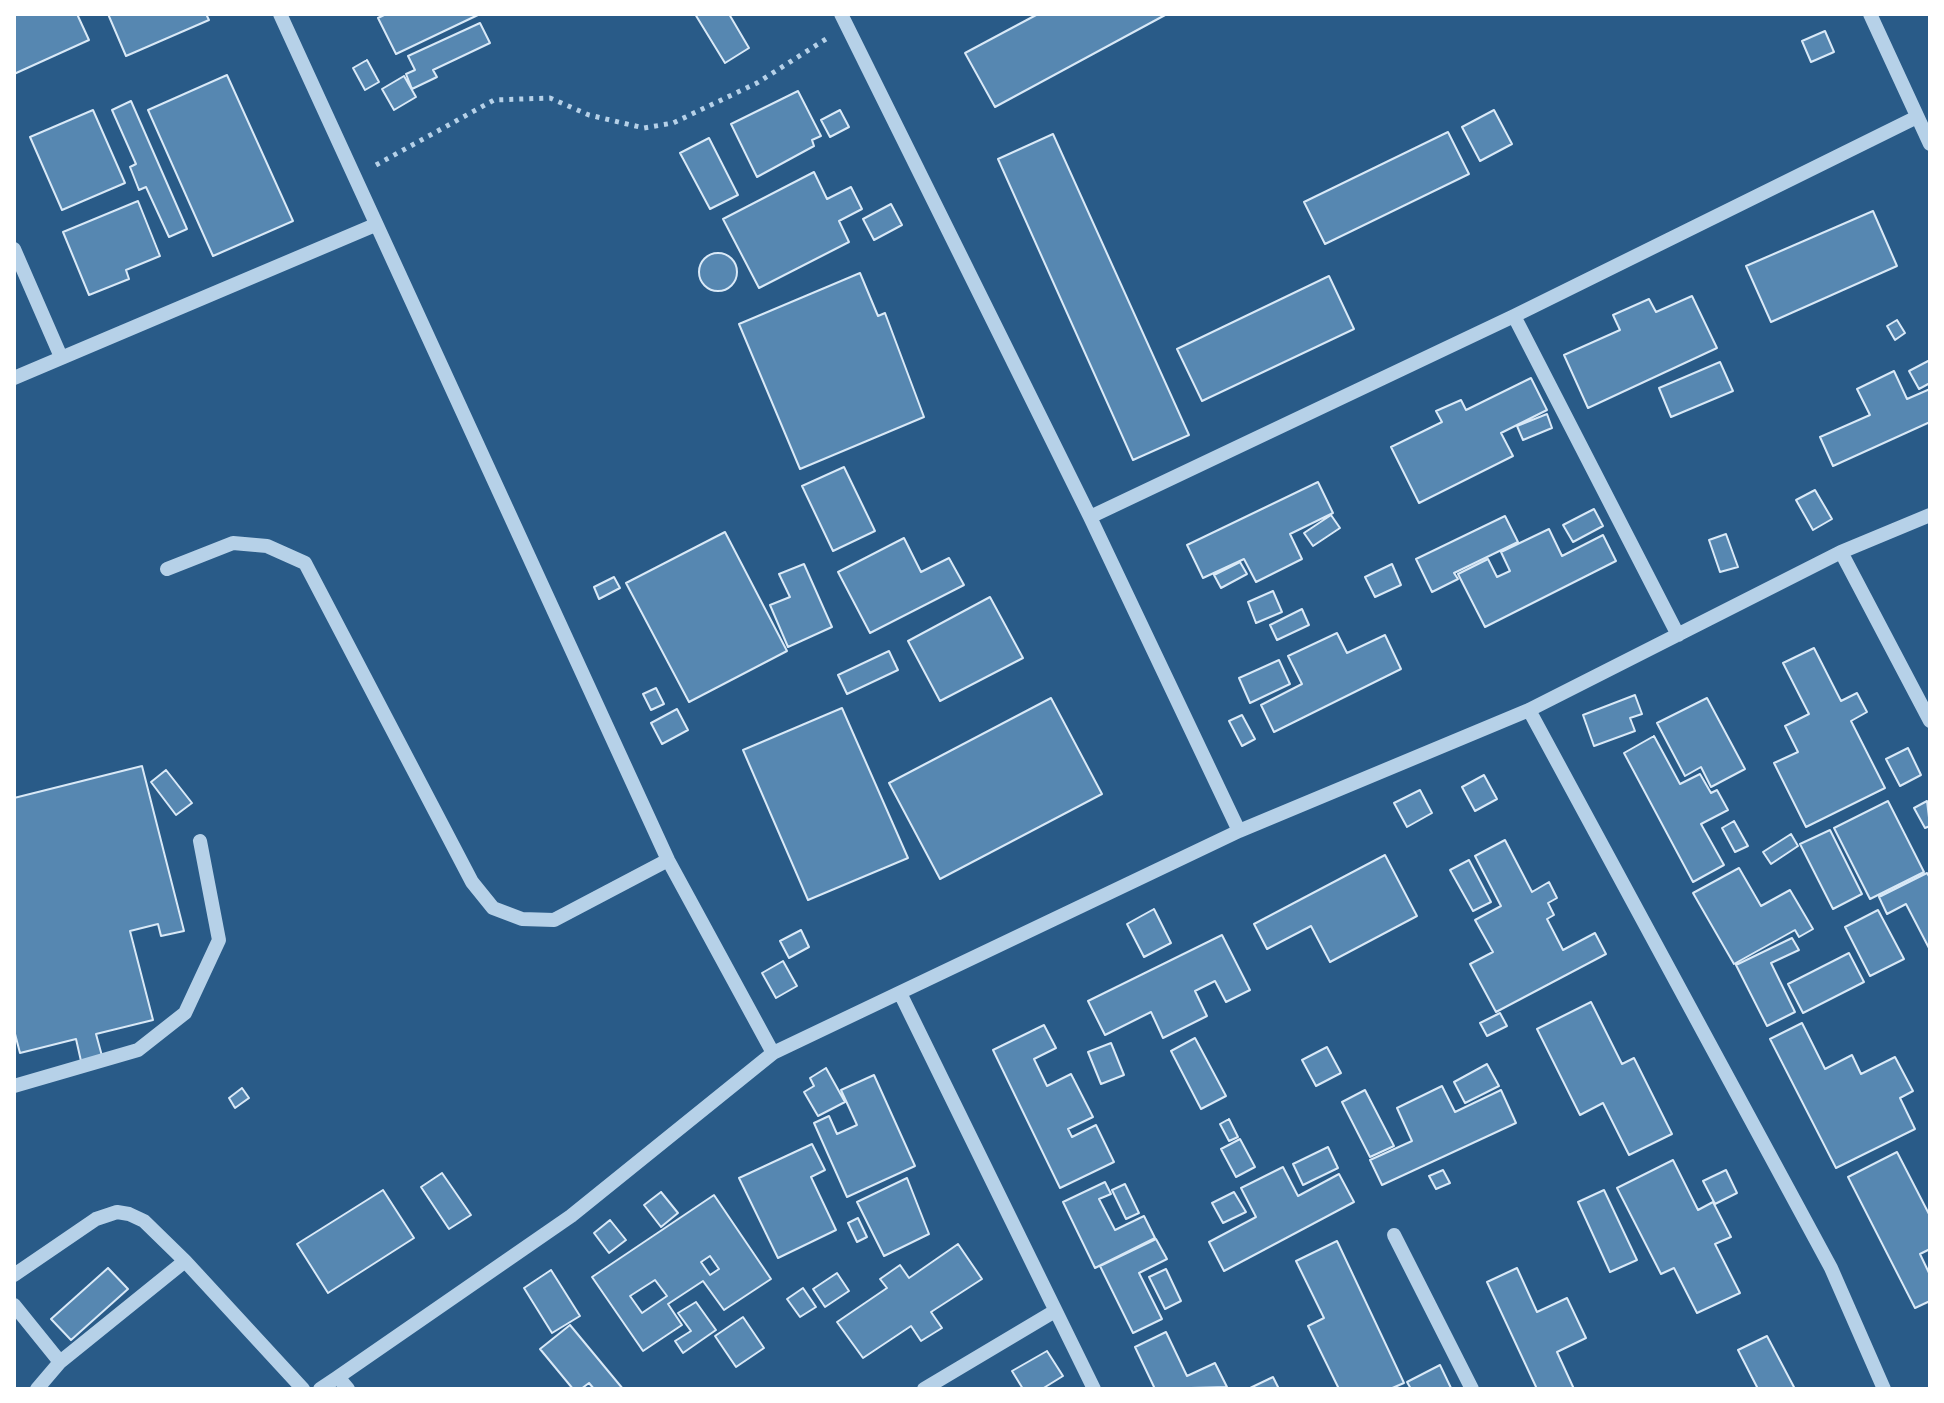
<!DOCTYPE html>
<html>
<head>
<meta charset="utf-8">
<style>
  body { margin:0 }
  #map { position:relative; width:1944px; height:1403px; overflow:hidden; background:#295b88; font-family:"Archivo Narrow",sans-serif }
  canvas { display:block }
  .frame { position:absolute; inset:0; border:16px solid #fff; pointer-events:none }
</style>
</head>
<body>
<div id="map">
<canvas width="1944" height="1403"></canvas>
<div class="frame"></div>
</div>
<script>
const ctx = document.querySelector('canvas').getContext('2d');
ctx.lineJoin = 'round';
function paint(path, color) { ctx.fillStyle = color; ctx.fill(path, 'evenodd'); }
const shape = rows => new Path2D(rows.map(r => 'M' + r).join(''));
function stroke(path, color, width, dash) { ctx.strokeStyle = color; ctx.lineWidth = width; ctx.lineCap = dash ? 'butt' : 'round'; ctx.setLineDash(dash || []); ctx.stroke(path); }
const building = shape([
  [14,14,77,14,89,40,14,74,14,14],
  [108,14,206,14,209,20,126,56,108,14],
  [386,14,480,14,396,54,378,18,386,14],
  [695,14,729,14,749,48,725,63,695,14],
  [1038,14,1167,14,995,107,965,53,1038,14],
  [480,23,490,43,433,70,437,77,412,89,406,74,415,70,408,56,480,23],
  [1825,31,1834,52,1811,62,1802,41,1825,31],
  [367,60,379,82,365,90,353,68,367,60],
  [227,75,293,221,213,256,148,110,227,75],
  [404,76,416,97,394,110,382,89,404,76],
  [798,91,821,136,812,140,814,146,757,177,731,124,798,91],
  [131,101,187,229,169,237,146,187,139,190,130,167,136,164,112,110,131,101],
  [93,110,125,183,62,210,30,137,93,110],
  [840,110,849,127,830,137,821,120,840,110],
  [1494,110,1512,144,1480,161,1462,127,1494,110],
  [1448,132,1469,174,1325,244,1304,202,1448,132],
  [1053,134,1189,435,1133,460,998,159,1053,134],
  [709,138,738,195,710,209,680,153,709,138],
  [814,172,827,199,851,187,862,209,839,221,849,242,759,288,723,219,814,172],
  [138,201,160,256,126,270,129,279,89,295,63,232,138,201],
  [891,204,902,225,874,240,863,219,891,204],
  [1873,211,1897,266,1771,322,1746,266,1873,211],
  '699 272a19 19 0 1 1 38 0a19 19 0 1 1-38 0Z',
  [860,273,878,316,885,313,924,417,800,469,739,324,860,273],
  [1329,276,1354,329,1202,401,1177,349,1329,276],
  [1692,296,1717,348,1588,408,1564,355,1620,330,1613,315,1649,299,1656,312,1692,296],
  [1897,320,1905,333,1895,340,1887,326,1897,320],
  [1930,360,1930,383,1919,389,1909,371,1930,360],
  [1720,362,1733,391,1671,417,1659,388,1720,362],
  [1894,371,1907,399,1930,389,1930,422,1833,466,1820,437,1870,415,1857,389,1894,371],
  [1531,378,1547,410,1501,433,1513,456,1419,503,1391,447,1442,422,1436,411,1461,400,1466,410,1531,378],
  [1547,414,1552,428,1523,440,1517,426,1547,414],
  [844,467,875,531,833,551,802,486,844,467],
  [1318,482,1333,513,1290,534,1302,559,1256,582,1244,559,1203,578,1187,545,1318,482],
  [1815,490,1832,519,1813,530,1796,500,1815,490],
  [1594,509,1603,526,1573,542,1563,525,1594,509],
  [1331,515,1340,528,1313,546,1304,533,1331,515],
  [1505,516,1518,542,1454,573,1458,579,1432,592,1416,559,1505,516],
  [1549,529,1562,556,1603,535,1616,561,1485,627,1458,574,1488,559,1497,577,1510,571,1501,552,1549,529],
  [725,532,787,651,689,702,626,583,725,532],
  [1726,534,1738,567,1720,572,1709,540,1726,534],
  [904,538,921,572,949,558,964,585,870,633,838,572,904,538],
  [1240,562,1247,574,1221,588,1214,575,1240,562],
  [804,564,832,627,788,647,770,605,790,597,779,574,804,564],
  [1392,564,1401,585,1375,597,1365,577,1392,564],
  [614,577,620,588,599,599,594,587,614,577],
  [1273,591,1282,612,1256,623,1248,602,1273,591],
  [990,597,1023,658,940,701,908,641,990,597],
  [1302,609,1309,625,1277,640,1270,625,1302,609],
  [1337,633,1347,653,1385,635,1401,669,1274,732,1261,705,1302,684,1288,656,1337,633],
  [1814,648,1841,701,1857,693,1867,712,1851,721,1885,788,1806,827,1774,763,1798,752,1785,726,1809,714,1783,663,1814,648],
  [889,651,898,670,847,694,838,675,889,651],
  [1279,660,1290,684,1250,703,1239,678,1279,660],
  [656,688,664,704,651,710,643,694,656,688],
  [1635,695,1642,714,1630,718,1635,731,1594,746,1583,715,1635,695],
  [1051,698,1102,794,940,879,889,783,1051,698],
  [1707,698,1745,769,1711,787,1701,767,1685,776,1657,723,1707,698],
  [842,708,908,858,808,900,743,750,842,708],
  [677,709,688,730,662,744,651,723,677,709],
  [1242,715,1255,739,1242,746,1229,721,1242,715],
  [1654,736,1680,784,1700,774,1711,793,1717,790,1728,810,1701,824,1724,865,1693,882,1624,753,1654,736],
  [1908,748,1921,775,1900,786,1886,759,1908,748],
  [142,766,184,931,161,936,158,924,130,931,153,1020,96,1034,102,1056,81,1061,76,1039,20,1053,14,1030,14,798,142,766],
  [166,770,192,803,176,815,151,782,166,770],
  [1484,775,1497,799,1475,811,1462,787,1484,775],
  [1420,790,1432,813,1407,827,1394,803,1420,790],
  [1888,801,1924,872,1870,899,1834,828,1888,801],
  [1927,801,1930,826,1925,828,1914,808,1927,801],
  [1734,821,1748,846,1735,852,1722,828,1734,821],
  [1830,830,1862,894,1833,909,1800,844,1830,830],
  [1791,834,1798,846,1771,864,1763,852,1791,834],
  [1505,840,1532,892,1549,882,1557,898,1548,903,1554,915,1547,919,1563,950,1595,933,1606,954,1496,1012,1470,964,1493,952,1475,920,1501,906,1475,856,1505,840],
  [1385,855,1417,916,1330,962,1311,926,1267,949,1254,924,1385,855],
  [1469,860,1491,902,1473,911,1450,870,1469,860],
  [1739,868,1761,906,1790,890,1813,929,1799,937,1795,930,1734,964,1693,893,1739,868],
  [1927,873,1930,878,1930,950,1906,904,1887,914,1879,897,1927,873],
  [1154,909,1171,943,1144,957,1127,924,1154,909],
  [1878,910,1904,959,1870,976,1845,927,1878,910],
  [801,930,809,947,789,958,780,941,801,930],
  [1222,935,1250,990,1226,1002,1215,981,1195,991,1207,1016,1163,1038,1151,1012,1105,1035,1088,1001,1222,935],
  [1792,938,1799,950,1771,963,1795,1012,1767,1026,1736,965,1792,938],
  [1849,953,1864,982,1803,1013,1788,984,1849,953],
  [783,961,797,986,776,998,762,973,783,961],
  [1591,1002,1622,1064,1634,1058,1672,1134,1629,1155,1603,1103,1580,1115,1537,1029,1591,1002],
  [1500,1013,1507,1026,1487,1036,1480,1023,1500,1013],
  [1802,1023,1825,1069,1852,1055,1861,1074,1895,1057,1913,1091,1900,1098,1915,1129,1836,1168,1770,1039,1802,1023],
  [1044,1025,1056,1048,1034,1059,1047,1086,1071,1074,1093,1117,1068,1129,1072,1137,1096,1125,1114,1162,1060,1188,993,1050,1044,1025],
  [1195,1038,1226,1096,1201,1109,1171,1051,1195,1038],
  [1111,1043,1124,1075,1101,1084,1088,1052,1111,1043],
  [1327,1047,1341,1073,1316,1086,1302,1060,1327,1047],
  [1487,1064,1499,1086,1465,1103,1454,1082,1487,1064],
  [826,1068,845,1102,818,1116,804,1092,814,1086,810,1078,826,1068],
  [874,1075,915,1166,847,1197,814,1123,829,1116,837,1134,857,1125,841,1090,874,1075],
  [1442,1086,1455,1112,1501,1090,1516,1123,1382,1185,1370,1160,1412,1141,1397,1108,1442,1086],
  [242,1088,249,1098,235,1108,229,1098,242,1088],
  [1365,1090,1394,1146,1370,1157,1342,1102,1365,1090],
  [1229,1119,1238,1137,1229,1141,1220,1124,1229,1119],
  [1240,1139,1255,1167,1236,1177,1221,1149,1240,1139],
  [812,1144,825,1170,811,1177,836,1230,778,1258,739,1178,812,1144],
  [1328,1147,1338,1168,1303,1185,1293,1164,1328,1147],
  [1897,1152,1930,1216,1930,1249,1920,1254,1930,1275,1930,1301,1915,1308,1848,1177,1897,1152],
  [1673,1160,1698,1210,1713,1202,1731,1237,1715,1244,1740,1293,1697,1313,1674,1268,1661,1274,1617,1188,1673,1160],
  [1283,1167,1298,1196,1339,1174,1354,1202,1224,1271,1209,1242,1256,1217,1241,1188,1283,1167],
  [1443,1170,1450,1183,1436,1189,1429,1176,1443,1170],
  [1726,1170,1737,1193,1715,1204,1703,1181,1726,1170],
  [442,1173,471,1215,449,1229,421,1187,442,1173],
  [907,1178,929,1234,884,1256,857,1202,907,1178],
  [1105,1182,1111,1194,1099,1199,1115,1230,1144,1216,1155,1238,1095,1268,1063,1202,1105,1182],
  [1125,1184,1139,1213,1126,1219,1112,1190,1125,1184],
  [383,1190,414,1238,328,1293,297,1244,383,1190],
  [1604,1190,1637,1260,1610,1272,1578,1202,1604,1190],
  [661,1192,678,1213,661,1227,644,1205,661,1192],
  [1234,1192,1246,1212,1223,1223,1212,1203,1234,1192],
  [714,1195,771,1279,724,1310,703,1281,668,1304,682,1325,643,1351,592,1277,714,1195],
  [710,1256,719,1269,710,1275,701,1262,710,1256],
  [655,1280,667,1296,642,1313,630,1296,655,1280],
  [858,1218,867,1237,857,1242,848,1223,858,1218],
  [610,1220,626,1240,609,1253,594,1233,610,1220],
  [1156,1239,1167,1259,1139,1273,1162,1319,1133,1333,1100,1266,1156,1239],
  [1337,1241,1404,1383,1390,1389,1339,1389,1308,1326,1324,1318,1296,1261,1337,1241],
  [958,1244,982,1279,931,1312,942,1328,921,1341,911,1326,863,1358,837,1322,887,1288,880,1279,900,1265,909,1278,958,1244],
  [108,1268,128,1289,71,1340,51,1319,108,1268],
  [1517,1268,1537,1312,1567,1298,1586,1338,1557,1352,1574,1389,1537,1389,1487,1282,1517,1268],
  [1166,1269,1181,1301,1165,1309,1149,1277,1166,1269],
  [551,1270,580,1316,552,1333,524,1288,551,1270],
  [837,1273,849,1291,825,1307,813,1289,837,1273],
  [803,1288,816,1307,800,1317,787,1299,803,1288],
  [696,1302,716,1330,683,1353,675,1341,691,1331,678,1313,696,1302],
  [743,1317,764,1348,736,1367,715,1336,743,1317],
  [570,1325,623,1389,594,1389,589,1383,581,1389,573,1389,540,1349,570,1325],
  [1166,1332,1187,1376,1215,1363,1227,1387,1155,1389,1135,1347,1166,1332],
  [1767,1336,1795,1389,1758,1389,1738,1350,1767,1336],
  [1047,1351,1063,1376,1042,1389,1023,1389,1012,1371,1047,1351],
  [1440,1365,1451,1388,1411,1389,1407,1382,1440,1365],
  [1273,1377,1279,1389,1248,1389,1273,1377]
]);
const path = shape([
  [376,165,494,100,550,98,589,115,644,128,673,123,757,83,826,39]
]);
const minor = shape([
  [280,14,668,860,773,1053],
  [841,14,1090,517,1239,831],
  [1870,14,1930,144],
  [14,249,61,357],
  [1514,316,1678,635],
  [14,378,375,225],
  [1090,517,1514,316,1917,117],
  [1841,552,1930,721],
  [167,569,233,543,267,546,305,563,472,882,493,908,522,919,554,920,668,860],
  [1529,710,1831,1268,1884,1389],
  [900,993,1094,1389],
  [14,1086,138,1050,185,1013,219,940,200,841],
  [1394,1235,1472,1389],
  [14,1275,96,1219,117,1212,129,1214,144,1221,185,1261,303,1389],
  [14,1305,60,1362],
  [338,1377,571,1216,773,1053,1239,831,1529,710,1841,552,1930,515],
  [37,1389,60,1362,185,1261],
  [320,1389,338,1377,348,1389],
  [924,1389,1055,1311]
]);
paint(building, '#5687b1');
stroke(building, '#d9e9f7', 2);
stroke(path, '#b6d1e8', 5, [4, 6]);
stroke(minor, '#b6d1e8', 14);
</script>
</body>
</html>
